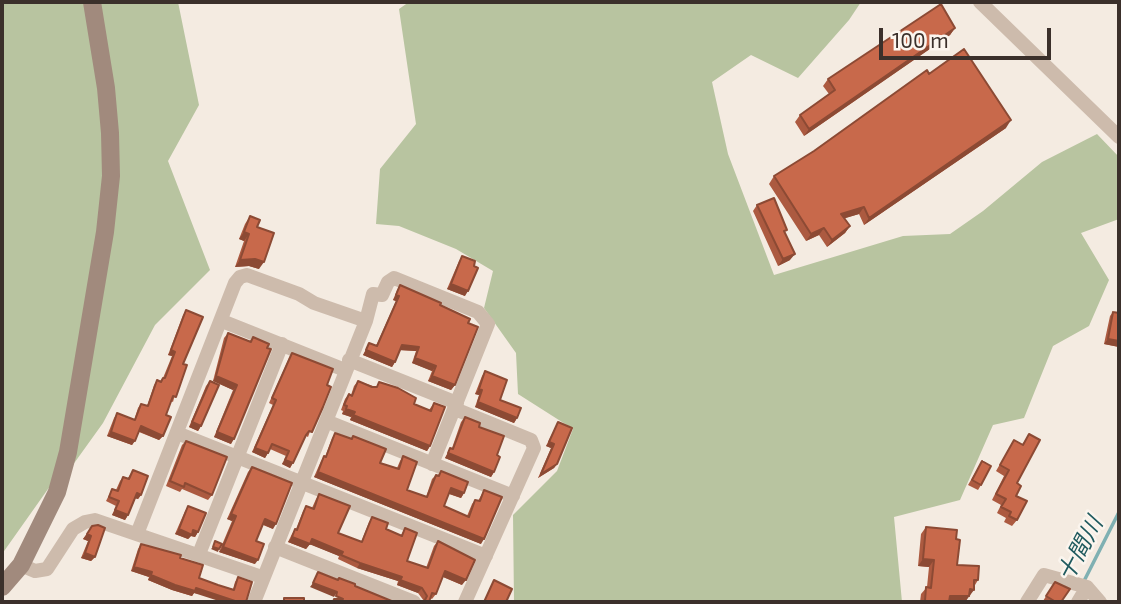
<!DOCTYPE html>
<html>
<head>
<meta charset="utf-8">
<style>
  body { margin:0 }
  #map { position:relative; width:1121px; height:604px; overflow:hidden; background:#f4ebe1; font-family:"Exo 2",sans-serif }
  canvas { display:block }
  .frame { position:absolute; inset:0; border:4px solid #3b302b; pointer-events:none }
  .scale { position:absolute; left:879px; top:28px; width:172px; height:32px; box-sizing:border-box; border:4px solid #3b302b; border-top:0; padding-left:9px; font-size:21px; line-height:24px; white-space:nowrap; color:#3b302b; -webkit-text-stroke:5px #fbf5ee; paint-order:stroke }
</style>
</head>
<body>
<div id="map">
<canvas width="1121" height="604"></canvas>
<div class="frame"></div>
<div class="scale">100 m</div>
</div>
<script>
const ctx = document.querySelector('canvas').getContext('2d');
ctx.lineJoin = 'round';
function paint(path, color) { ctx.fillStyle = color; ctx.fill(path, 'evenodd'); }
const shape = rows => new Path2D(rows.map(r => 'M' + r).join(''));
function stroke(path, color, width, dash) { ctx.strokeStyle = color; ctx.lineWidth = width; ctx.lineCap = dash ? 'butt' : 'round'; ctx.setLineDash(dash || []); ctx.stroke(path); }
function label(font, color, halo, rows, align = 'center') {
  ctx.font = font + ' "Exo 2","Noto Sans JP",sans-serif'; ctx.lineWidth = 5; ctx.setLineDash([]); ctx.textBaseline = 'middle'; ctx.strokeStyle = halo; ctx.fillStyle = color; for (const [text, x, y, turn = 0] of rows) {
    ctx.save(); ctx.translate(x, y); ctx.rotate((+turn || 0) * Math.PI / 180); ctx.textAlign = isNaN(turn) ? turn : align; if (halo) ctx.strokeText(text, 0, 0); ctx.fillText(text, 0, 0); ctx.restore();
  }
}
const green = shape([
  [2,2,178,2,199,105,168,161,210,270,155,325,103,423,75,462,48,489,2,554],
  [409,2,861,2,849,20,798,78,751,55,712,82,728,154,774,275,903,236,950,234,983,211,1042,162,1097,134,1119,157,1119,219,1081,233,1109,280,1089,326,1053,346,1024,418,993,425,960,500,894,517,902,602,514,602,513,515,557,471,573,429,518,394,516,353,484,308,493,271,456,249,399,226,376,224,380,169,416,124,399,9]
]);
const stream = shape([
  [1083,583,1119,512]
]);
const street = shape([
  [980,2,1119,137],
  [222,321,345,370],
  [349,360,457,403],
  [455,409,531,440,534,448,465,602],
  [326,421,513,496],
  [177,433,486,556],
  [137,534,235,283,240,277,247,275,299,294,314,303,366,321],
  [275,547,414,602],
  [199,554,282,344],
  [21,565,35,571,47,569,73,529,85,522,95,520,262,577],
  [254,602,366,321,373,294,382,295,388,282,394,278,478,312,488,324,432,464],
  [1027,602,1044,575,1087,587,1100,602],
  [1078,602,1087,587]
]);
const secondary = shape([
  [2,587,21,565,57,492,68,452,105,232,111,176,110,133,106,88,92,2]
]);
const wall = shape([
  [955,28,950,35,804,136,795,122,800,115,829,94,823,86,828,79],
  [929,74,1006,128,864,225,859,214,845,218,850,226,845,233,827,247,819,235,806,241,769,184,774,176,814,151],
  [757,205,785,233,790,260,778,266,753,211],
  [250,216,257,227,259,269,249,266,235,267,244,241,239,239,245,224],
  [462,256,465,296,447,289,459,261],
  [400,285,440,305,455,385,451,390,428,381,432,371,412,363,416,351,400,350,395,362,392,367,363,355,369,343,376,346,396,301,393,300,397,290],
  [186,310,183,364,173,402,171,401,166,415,163,436,159,440,139,432,132,445,107,436,114,418,117,413,134,420,138,408,141,404,147,406,154,385,157,380,160,381,163,378,172,356,168,355,183,315],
  [1113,312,1119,347,1104,344,1110,316],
  [228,333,250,341,253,337,231,444,214,437,233,390,213,381,224,338],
  [292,353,327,385,308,437,306,436,290,468,282,464,286,456,270,449,265,458,252,452,273,405,269,403,289,358],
  [485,371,500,400,517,418,514,423,475,407,479,395,475,394,482,376],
  [210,381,201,426,198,431,189,427,206,386],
  [358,381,376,387,379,382,414,404,429,410,434,403,430,446,427,451,350,420,351,417,342,414,343,411,341,410,345,399,349,394,351,395,354,386],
  [465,417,479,427,497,455,494,472,491,477,445,458,450,448,452,448,461,422],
  [558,422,557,464,554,468,538,478,551,448,546,446],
  [335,433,351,439,353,436,380,463,397,468,400,461,403,456,407,490,426,497,432,479,436,475,438,475,441,471,464,493,461,498,449,494,444,506,467,516,472,504,475,500,478,501,484,490,481,544,314,477,321,461,324,456,325,457,332,438],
  [1029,434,1017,483,1017,520,1012,526,1004,522,1006,518,997,513,1001,505,992,500,1004,476,996,471,1014,440,1022,445],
  [186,441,212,495,208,500,182,489,180,492,166,486,182,445],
  [982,461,981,485,978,490,968,485],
  [252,467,273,529,263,525,256,541,255,564,219,552,232,521,227,519,248,472],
  [133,470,141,495,138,499,135,498,128,515,125,520,112,515,116,506,106,501,112,489,116,490,120,481,123,477,128,478],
  [319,494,338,533,361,542,369,522,372,517,386,529,401,535,405,528,407,561,426,568,434,546,438,541,462,585,443,577,436,594,432,599,430,598,429,602,423,602,424,601,418,593,397,585,398,581,357,568,338,559,339,556,310,544,306,549,288,542,292,534,295,529,296,529,303,511,306,506,312,508,316,499],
  [188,506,198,532,195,537,191,536,188,539,175,534,185,511],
  [92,526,95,557,91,561,81,558,88,541,83,539],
  [926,527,956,539,957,565,978,580,965,602,920,602,921,594,927,587,929,567,918,566,921,534],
  [141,544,180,558,199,578,218,585,233,589,235,582,238,577,246,602,194,593,192,596,172,590,148,580,149,577,131,571,138,549],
  [1055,582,1061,602,1045,602,1043,601]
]);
const shadedWall = shape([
  [955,28,950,35,804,136,809,129],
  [1011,120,1006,128,864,225,869,218],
  [864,207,859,214,836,221,841,214],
  [850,226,845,233,827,247,832,240],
  [824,228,819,235,806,241,811,234],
  [244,232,249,234,244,241,239,239],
  [795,254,790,260,778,266,783,259],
  [255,259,264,262,259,269,249,266,235,267,240,260],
  [451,284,468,291,465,296,447,289],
  [396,295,399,296,396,301,393,300],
  [1108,339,1119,341,1119,347,1104,344],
  [402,345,419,347,416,351,398,350],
  [171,350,175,352,172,356,168,355],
  [366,350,395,362,392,367,363,355],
  [415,358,436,366,432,371,412,363],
  [216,376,237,385,233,390,213,381],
  [432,376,455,385,451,390,428,381],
  [479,389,482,390,479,395,475,394],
  [478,402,517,418,514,423,475,407],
  [346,409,355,412,351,417,342,414],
  [353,415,430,446,427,451,350,420],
  [192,422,201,426,198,431,189,427],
  [141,426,163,436,159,440,138,431],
  [111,432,135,441,132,445,107,436],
  [217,432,234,439,231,444,214,437],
  [549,442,554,444,551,448,546,446],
  [255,448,268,453,265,458,252,452],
  [448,453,494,472,491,477,445,458],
  [285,460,293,463,290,468,282,464],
  [557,464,554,468,538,478,541,474],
  [318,472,484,539,481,544,314,477],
  [451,488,464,493,461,498,447,493],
  [137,493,141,495,138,499,134,498],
  [115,510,128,515,125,520,112,515],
  [231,514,236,516,232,521,227,519],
  [265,519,276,524,273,529,262,524],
  [179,529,193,530,198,532,195,537,191,536,188,539,175,534],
  [87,534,91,536,88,541,83,539],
  [292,537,310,544,306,549,288,542],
  [312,539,343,552,339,556,309,544],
  [213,547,219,549,218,552,211,549],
  [223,547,258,560,255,564,219,552],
  [85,553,95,557,91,561,81,558],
  [923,559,934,560,929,567,918,566],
  [360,563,402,577,398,581,357,568],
  [134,567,152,572,149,577,131,571],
  [445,571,466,580,462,585,441,576],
  [151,575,196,588,238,602,222,602,194,593,192,596,172,590,148,580],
  [400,580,422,588,418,593,397,585],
  [313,583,337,592,334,597,310,587],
  [970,589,974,590,965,602,945,602,950,596]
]);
const building = shape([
  [941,4,955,28,809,129,800,115,835,90,828,79,941,4],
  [964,49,1011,120,869,218,864,207,841,214,850,226,832,240,824,228,811,234,774,176,814,151,927,70,929,74,964,49],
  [774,198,787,230,784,231,795,254,783,259,757,205,774,198],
  [250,216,260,220,257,227,274,233,264,262,255,259,240,260,249,234,244,232,250,216],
  [462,256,475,261,474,266,478,268,468,291,451,284,462,256],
  [400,285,441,303,440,305,470,319,468,323,478,327,455,385,432,376,436,366,415,358,419,347,402,345,395,362,366,350,369,343,377,346,399,296,396,295,400,285],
  [186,310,203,317,183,364,187,365,176,397,173,396,166,415,171,417,163,436,141,426,135,441,111,432,117,413,135,420,141,404,148,406,157,380,161,382,163,378,165,378,175,352,171,350,186,310],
  [1113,312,1119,313,1119,341,1108,339,1113,312],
  [228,333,251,342,253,337,269,344,267,348,271,349,234,439,217,432,237,385,216,376,228,333],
  [292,353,333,369,327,385,331,387,323,407,312,432,309,431,306,435,293,463,285,460,289,451,272,444,268,453,255,448,276,400,272,398,292,353],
  [485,371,507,380,500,400,521,408,517,418,478,402,482,390,479,389,485,371],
  [210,381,219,385,201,426,192,422,210,381],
  [358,381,372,387,377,387,379,382,398,388,416,398,414,404,431,411,434,403,445,407,430,446,353,415,355,412,346,409,347,406,344,405,349,394,352,396,358,381],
  [465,417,480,423,479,427,504,436,497,455,500,457,494,472,448,453,450,448,453,449,465,417],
  [558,422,572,428,557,464,541,474,554,444,549,442,558,422],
  [335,433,352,439,353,436,386,449,380,463,399,469,403,456,417,462,407,490,427,497,436,475,439,476,441,471,468,482,464,493,451,488,444,506,469,517,475,500,480,501,484,490,502,497,484,539,318,472,324,456,326,457,335,433],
  [1029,434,1040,440,1017,483,1021,486,1016,496,1027,501,1017,520,1009,516,1011,512,1001,507,1006,499,996,494,1009,470,1000,465,1014,440,1023,445,1029,434],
  [186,441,227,457,212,495,185,483,184,487,170,481,186,441],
  [982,461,991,466,981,485,972,480,982,461],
  [252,467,292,483,276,524,265,519,256,541,264,544,258,560,223,547,236,516,231,514,252,467],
  [133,470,148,476,141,495,137,493,128,515,115,510,119,501,109,497,112,489,118,491,123,477,129,479,133,470],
  [319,494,350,506,338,533,362,542,372,517,388,523,386,529,402,536,405,528,417,533,407,561,428,568,438,541,475,560,466,580,445,571,436,594,432,593,429,602,424,602,427,596,422,588,400,580,402,577,360,563,341,555,343,552,312,539,310,544,292,537,295,529,297,530,306,506,314,509,319,494],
  [188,506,206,513,198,532,193,530,192,535,179,529,188,506],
  [98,525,105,528,95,557,85,553,91,536,87,534,92,526,98,525],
  [926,527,957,530,956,539,960,540,957,565,979,566,978,580,974,580,974,590,970,589,969,596,950,596,949,602,925,601,926,587,931,588,934,560,923,559,926,527],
  [215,541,222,544,219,549,213,547,215,541],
  [141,544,181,555,180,558,203,565,199,578,218,585,234,590,238,577,252,582,246,602,238,602,196,588,195,591,175,585,151,575,152,572,134,567,141,544],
  [318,572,338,580,339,578,355,584,355,586,394,602,333,602,334,599,343,599,336,596,337,592,313,583,318,572],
  [494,580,512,589,506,602,484,602,494,580],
  [1055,582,1070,589,1061,602,1056,602,1046,596,1055,582],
  [284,598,304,598,304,602,284,602,284,598]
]);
const waterNames = [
  ["十間川",1080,549,-62]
];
paint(green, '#b8c4a0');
stroke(stream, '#7fb0b2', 3.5);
stroke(street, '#cdbbac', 14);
stroke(secondary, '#a18a7d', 18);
paint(wall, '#ac5a40');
paint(shadedWall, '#8c4a34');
paint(building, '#c8694b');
stroke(building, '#8c4a34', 2);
label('italic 23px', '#1f5a5e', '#fbf5ee', waterNames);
</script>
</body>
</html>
